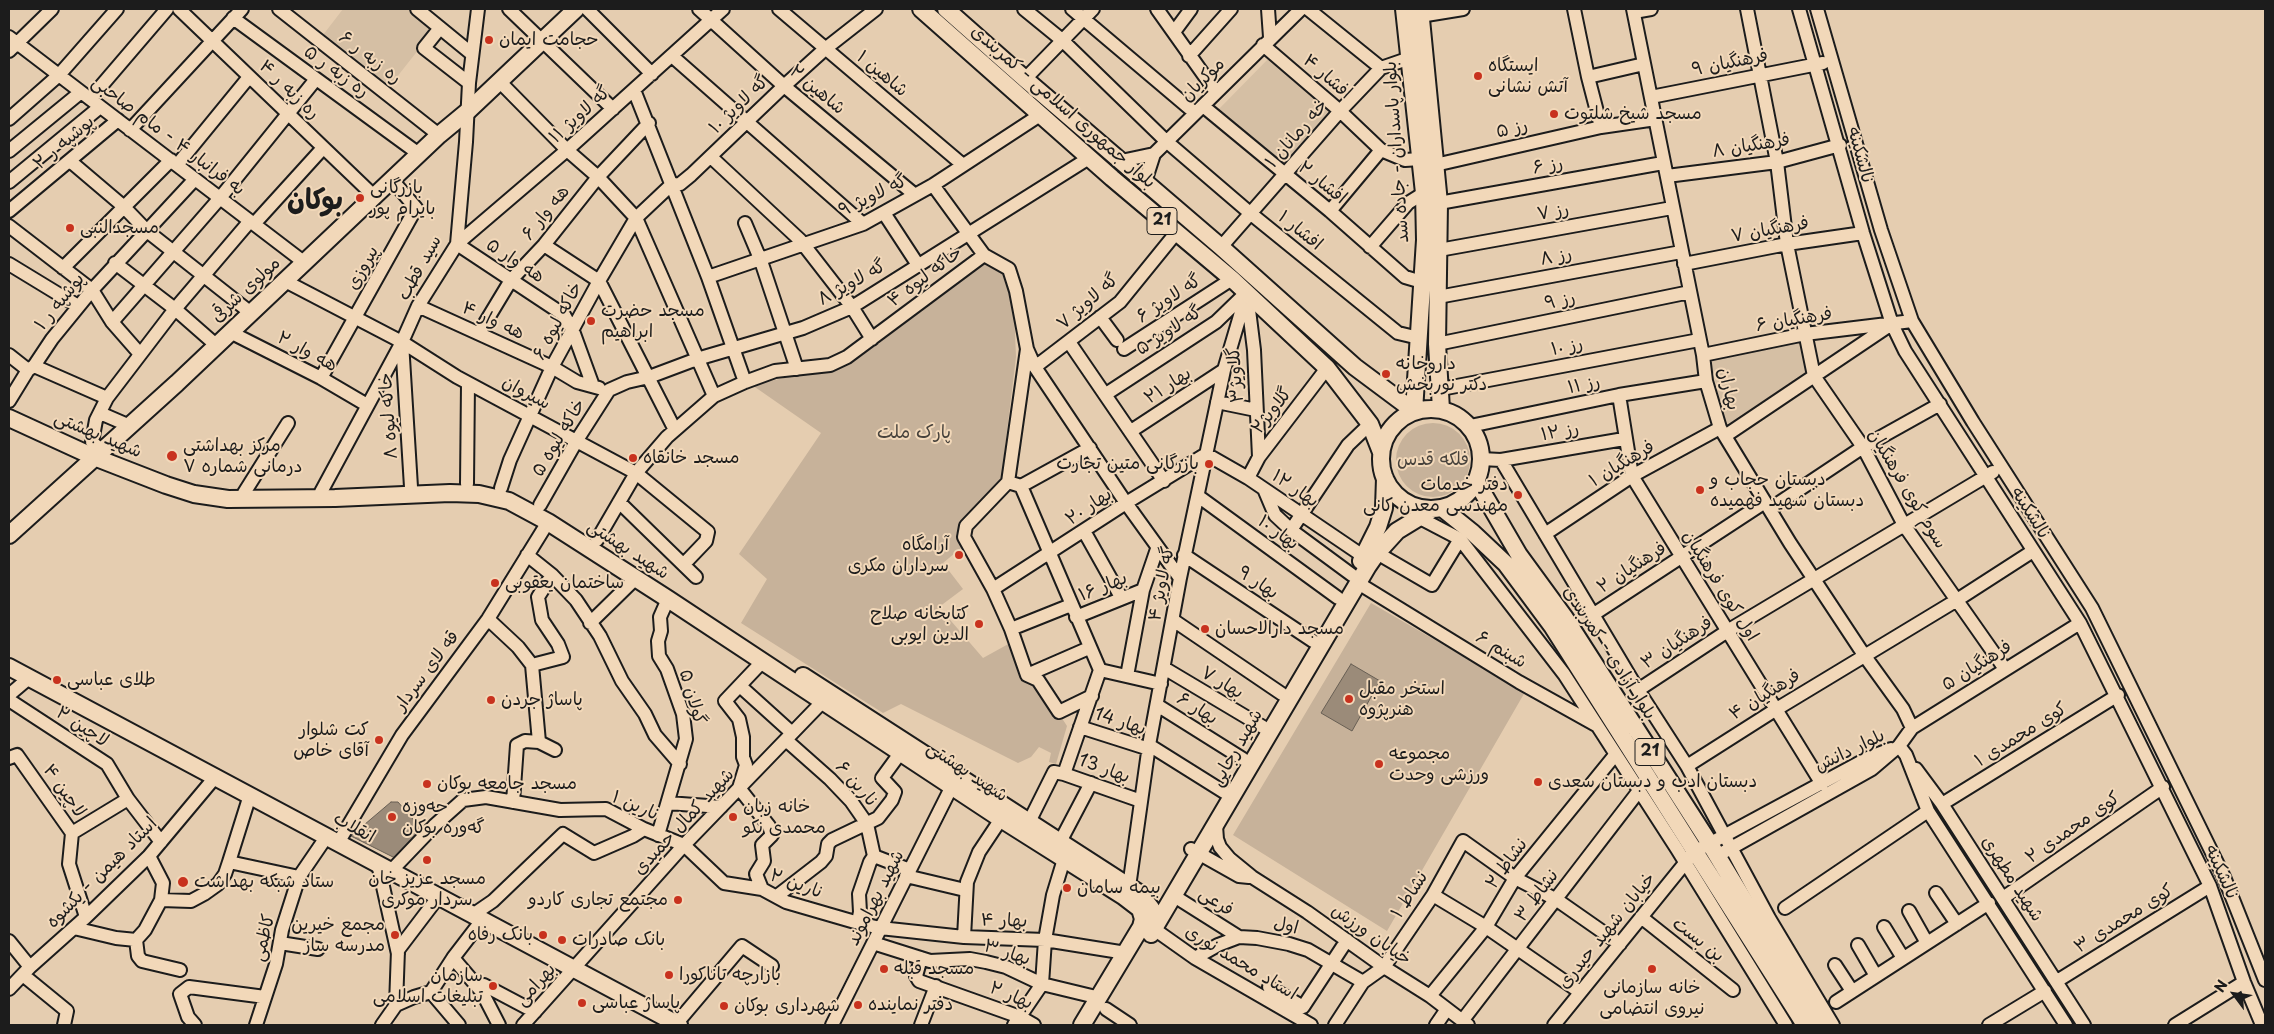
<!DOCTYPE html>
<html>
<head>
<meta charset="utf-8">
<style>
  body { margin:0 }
  #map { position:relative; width:2274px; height:1034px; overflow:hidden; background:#e5cdb0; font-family:"Playpen Sans",sans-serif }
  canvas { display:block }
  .frame { position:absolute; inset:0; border:10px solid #1c1c1c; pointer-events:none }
  .north { position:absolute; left:2209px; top:969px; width:50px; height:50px; -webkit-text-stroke:4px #f2d8b9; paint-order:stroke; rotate:301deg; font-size:14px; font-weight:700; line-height:20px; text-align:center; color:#1c1c1c }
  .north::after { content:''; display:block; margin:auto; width:18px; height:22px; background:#1c1c1c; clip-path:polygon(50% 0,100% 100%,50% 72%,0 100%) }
</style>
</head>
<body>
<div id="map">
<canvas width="2274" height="1034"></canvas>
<div class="frame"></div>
<div class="north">N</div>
</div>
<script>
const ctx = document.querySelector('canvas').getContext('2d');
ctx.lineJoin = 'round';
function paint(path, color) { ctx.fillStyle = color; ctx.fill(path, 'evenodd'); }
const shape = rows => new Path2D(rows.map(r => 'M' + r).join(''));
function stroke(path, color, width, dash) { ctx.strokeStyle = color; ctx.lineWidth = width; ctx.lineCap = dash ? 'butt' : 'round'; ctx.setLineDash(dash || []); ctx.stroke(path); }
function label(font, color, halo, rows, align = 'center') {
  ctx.font = font + ' "Playpen Sans","Playpen Sans Arabic",sans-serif'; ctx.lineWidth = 4; ctx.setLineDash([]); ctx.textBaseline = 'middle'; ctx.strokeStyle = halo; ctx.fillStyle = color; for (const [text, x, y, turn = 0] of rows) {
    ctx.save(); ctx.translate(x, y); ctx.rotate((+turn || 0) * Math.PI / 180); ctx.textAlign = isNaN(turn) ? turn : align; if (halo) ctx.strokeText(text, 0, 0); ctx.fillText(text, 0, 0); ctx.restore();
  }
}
const built = shape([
  [343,9,408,9,434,30,389,87,323,35],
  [1271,56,1333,111,1285,166,1219,109],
  [1801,339,1806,373,1726,427,1709,356]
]);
const green = shape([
  [984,264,1006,276,1014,309,1016,357,1001,481,956,534,961,548,943,563,963,589,939,607,983,658,1012,642,1067,726,1056,764,1049,762,1051,753,1039,747,1031,757,1018,763,901,704,883,713,741,623,767,579,739,554,821,433,752,385,852,363],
  '1396 460a37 37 0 1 1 74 0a37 37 0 1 1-74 0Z',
  [1371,603,1525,692,1387,931,1233,835]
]);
const water = shape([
  [1351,664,1380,681,1352,731,1321,713,1351,664],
  [391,802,398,802,425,833,395,858,351,836,391,802]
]);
const minor = shape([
  [179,9,375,197],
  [279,9,439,135],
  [417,9,472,54],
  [509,9,613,109],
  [587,9,652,74],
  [699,9,784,86,915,195],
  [779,9,963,165],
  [1024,9,1062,40,1166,141,1250,213,1398,333,1419,338],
  [1072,9,1195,113],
  [1157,9,1216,92],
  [1268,9,1270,37],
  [1308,9,1381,68],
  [1574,9,1588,77],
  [1633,9,1703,355,1706,381,1720,428,1790,543,1864,655,1903,709,1912,728],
  [1747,9,1777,162,1787,244,1814,376,1863,447,1904,525,2005,669],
  [1799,9,1863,233,1892,324,1905,351,2080,623,2210,886,2244,982,2262,1025],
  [1817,9,1881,230,1912,321,1973,422,2092,608,2224,877,2265,980],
  [1634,12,1651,9],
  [1420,16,1463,9],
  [233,18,419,154],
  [440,28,424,48,469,83],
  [1174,32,1191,9],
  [9,37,305,263],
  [1263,45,1340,111,1381,150,1405,160,1420,159],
  [9,51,52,9],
  [672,56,863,224],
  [1189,56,1231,9],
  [1025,79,1093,9],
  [499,81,567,150,598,177,636,218,714,396],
  [634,90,708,277,745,382],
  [1651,97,1823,63],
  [90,99,167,9],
  [1203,106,1330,211,1405,277,1422,282],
  [9,119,59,75,117,9],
  [1601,127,1588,77,1644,64],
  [130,130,242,9],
  [9,151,81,92],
  [711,157,800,240,852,307,872,339],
  [70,161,123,206,147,231,251,313],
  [1121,161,1154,154,1301,9],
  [177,165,249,77],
  [1435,165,1601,127,1656,119],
  [1667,176,1777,162,1840,145],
  [9,182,100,107],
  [1145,182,1154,154],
  [671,185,680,184,691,175,784,86,825,49,876,9],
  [933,185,984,255],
  [1439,203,1663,163],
  [9,211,118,120],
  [1330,211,1381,150],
  [884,213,918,265],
  [745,223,761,261,797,369],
  [254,224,323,148],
  [9,226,92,290,112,322,140,354],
  [544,245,599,281,675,430],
  [1221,247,1340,111,1381,68,1410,58],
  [1370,247,1408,203,1424,193],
  [1439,250,1672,208],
  [115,263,175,309,216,345],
  [9,264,78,306],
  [1684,264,1787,244,1863,233],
  [63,268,171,160],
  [708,277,863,224,933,185,1040,115],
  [285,281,402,342,457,377,636,473,708,532,706,541,684,564],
  [1438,297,1681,252],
  [1248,302,1254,350,1259,457],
  [418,306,552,367,577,382,599,388],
  [1100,317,1117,340],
  [112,322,220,198,316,79],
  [230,332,321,378,367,405],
  [479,333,511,280,544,245,598,177,649,123],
  [402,342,411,487],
  [1069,342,1164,481],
  [1437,344,1690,292],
  [1027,349,1035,367,1126,503,1180,578],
  [1124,349,1232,279],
  [9,355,28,370],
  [1703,355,1805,334,1912,321],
  [34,366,107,398],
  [1035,367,1120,302,1176,233],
  [321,378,416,208,392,180],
  [593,386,573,331,564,315,457,244,567,150,723,9],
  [1441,389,1699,340],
  [609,390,627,382,649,377,697,359,803,328,852,307,1089,158],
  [1106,394,1216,322,1247,292],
  [1619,395,1632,476,1822,784],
  [9,401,28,370,34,366,52,339,92,290,195,179],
  [1217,402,1256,410],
  [100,413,130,426],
  [1470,426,1619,395,1706,381],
  [1131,431,1224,370],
  [1725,436,1890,325],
  [102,451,92,442,96,420,107,398,175,309,250,221],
  [1481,459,1501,460,1624,439],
  [1501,460,1638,690,1687,766,1769,918,1833,1025],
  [1248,478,1259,457,1327,368],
  [1008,482,1021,486,1100,670,1064,774],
  [467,484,468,383],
  [1021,486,1090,448],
  [501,488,510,460,552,367,599,281,636,218,671,185],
  [1264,489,1275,515,1291,530,1352,575],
  [321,492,402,342,418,306,457,244,466,142,469,83,478,9],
  [244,493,288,423],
  [1198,496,1338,598],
  [619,502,696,577],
  [540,505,577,440,609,390],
  [1770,509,1863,447,1940,404],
  [1418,517,1460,539,1564,674,1677,849,1786,1025],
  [1291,530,1348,445,1370,424],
  [1084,531,1121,597],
  [1545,534,1632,476,1720,428],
  [597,540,636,473,667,437,714,396,745,382,775,371,830,365,847,357,984,255,1009,269,1016,291,1027,349,1008,482,966,526,964,537,993,589,1011,629,1027,675,1038,680,1059,712,1092,696],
  [1377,553,1432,585,1460,539],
  [527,555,552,575,576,600,600,636,622,681,645,714,655,735,680,764],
  [1184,555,1313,641],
  [1358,583,1519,682,1596,725],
  [993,589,1126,503,1206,454,1248,478,1363,556],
  [1594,614,1765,502],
  [1076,617,1143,590],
  [488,619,518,647,532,665,563,657,558,644,542,620,538,597,552,575],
  [1173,620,1282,694],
  [590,623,636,578],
  [1011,629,1071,605],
  [762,662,725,701,739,719,743,737,743,757,746,765,739,788,769,826,772,835,762,845,764,861,756,874,762,889],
  [532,665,539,742],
  [1164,668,1263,727],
  [1100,670,1161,684],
  [1027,675,1089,648],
  [1127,676,1143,590,1157,549],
  [740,686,792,733],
  [1638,690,1729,630,1993,472],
  [9,695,29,678],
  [9,700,107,764,128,799,161,842],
  [1157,705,1243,759],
  [1080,727,1149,749],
  [786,740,830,779,851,801,867,824,874,856,870,862,859,894,860,912,858,922],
  [1149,745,1224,792],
  [1899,746,1906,755,1928,811,2066,1025],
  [9,758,17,755,72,833,69,864,86,917],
  [1687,766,1775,710,1957,600,2033,551],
  [1916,769,1942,804,2084,1025],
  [513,802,517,745,525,741,539,742,555,750],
  [668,803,721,807],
  [1942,804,2118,695],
  [1029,822,1054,772,1064,774,1141,801],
  [1216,826,1217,839,1220,847,1230,859,1252,877,1307,912,1384,967,1430,996,1468,1025],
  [72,833,128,799],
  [658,835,686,739,683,714,667,669,659,656,658,641,661,631,660,617,668,599],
  [1060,842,1091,783],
  [338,843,402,735,488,619,548,522],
  [1191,849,1239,876,1249,877],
  [1724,852,1872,769,1899,746,1912,728,2080,623],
  [149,856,163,883,161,900],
  [874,856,910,870],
  [229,862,250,795],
  [378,864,398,954],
  [391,871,435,825,463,800,486,797,560,810,606,809,644,829,684,845,724,883,762,889,786,902,855,922,880,928,964,937,1045,940,1126,953],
  [906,876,965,890],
  [1129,887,1149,745,1180,578,1224,370,1247,292],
  [1936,893,1957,924],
  [1433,895,1486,927,1580,992],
  [777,896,821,862,826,856,828,844,832,840,878,818,892,800,895,792,882,778,901,752],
  [1174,896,1239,937],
  [2003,898,2163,787],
  [1785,908,1928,811],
  [1909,911,1927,943],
  [474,914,493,901,563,834,594,853,633,836,644,829],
  [1641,917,1733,990],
  [1884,927,1903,958],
  [74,928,116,938,136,940],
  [1154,929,1195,958,1311,1025],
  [964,937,967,882,979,852,1001,819],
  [136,940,145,930,161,900,191,901,204,894,218,884,225,874,229,862,299,877],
  [136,940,138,956,142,961,180,970],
  [9,941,30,967],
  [280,943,318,949],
  [873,943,930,961,970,959,986,962,1006,967,1042,984,1100,998],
  [1858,945,1876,976],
  [453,958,482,992,499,1025],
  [921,958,916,976,919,981,1020,1017,1034,1025],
  [1195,958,1218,945,1239,937,1257,938,1289,944,1308,950,1363,982],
  [1835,965,1852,991],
  [23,975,67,1011,64,1025],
  [2057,981,2210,886],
  [484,985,535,1012],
  [1269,987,1303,1007,1347,940],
  [9,989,30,967,86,917,149,856,216,776],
  [431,992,459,1025],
  [1430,996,1486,927,1515,878,1615,755],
  [1836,1002,1989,903],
  [396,1005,398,950,439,896],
  [1106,1009,1130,1025],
  [1462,1021,1638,792],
  [676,1024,742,946,772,966],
  [195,1025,188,1017,180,994,189,987,265,997],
  [256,1025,276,964,282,930,299,877,327,836],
  [382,1025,396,1005,414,997,431,992,453,958,483,919],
  [523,1025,684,845,829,695],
  [832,1025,955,780],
  [921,1025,936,986],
  [1014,1025,1042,984,1045,940,1053,895,1064,859],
  [1335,1025,1363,982,1384,967,1433,895,1463,841,1515,878,1557,900,1620,944],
  [1436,1025,1447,1009],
  [1554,1025,1694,852,1870,757,1891,749],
  [1989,1025,2045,991],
  [2175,1025,2244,982]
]);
const major = shape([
  [921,9,1112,178,1232,279,1327,368,1370,424,1381,452],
  [946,9,1025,79,1221,247,1355,367,1414,411],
  [1404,9,1424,193,1425,240,1414,411],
  [1420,9,1439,203,1437,344,1441,409],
  '1381 459a50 50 0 1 1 100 0a50 50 0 1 1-100 0Z',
  [9,418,94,457,166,485,194,494,228,499,335,498,450,493,479,494,509,501,548,522,668,599,1001,819,1123,896,1140,909,1143,919,1141,927,1082,1025],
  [1476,481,1519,555,1565,618,1710,844,1820,1025],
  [1442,508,1473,533,1506,564,1552,626,1805,1025],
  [9,535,177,383,439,135,468,111,576,9],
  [1361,561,1378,527,1384,508,1385,478],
  [9,667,679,1025],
  [803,676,1139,893,1151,908,1154,920,1151,934],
  [1152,932,1368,566,1377,553,1397,531,1433,509]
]);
const markers = [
  [489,40,5,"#c8321e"],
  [1478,76,5,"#c8321e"],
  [1554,114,5,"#c8321e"],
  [360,198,5,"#c8321e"],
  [70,228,5,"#c8321e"],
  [591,321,5,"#c8321e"],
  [1386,374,5,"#c8321e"],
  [172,456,6,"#c8321e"],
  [633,458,5,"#c8321e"],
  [1209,464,5,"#c8321e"],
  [1700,490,5,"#c8321e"],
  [1518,495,5,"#c8321e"],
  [959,555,5,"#c8321e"],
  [495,583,5,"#c8321e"],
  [979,624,5,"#c8321e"],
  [1205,629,5,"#c8321e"],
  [57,680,5,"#c8321e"],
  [1349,699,5,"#c8321e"],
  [491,700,5,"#c8321e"],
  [379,740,5,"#c8321e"],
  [1379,764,5,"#c8321e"],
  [1538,782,5,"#c8321e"],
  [427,784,5,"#c8321e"],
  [392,817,5,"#c8321e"],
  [733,817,5,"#c8321e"],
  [427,860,5,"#c8321e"],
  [183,882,6,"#c8321e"],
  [1067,888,5,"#c8321e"],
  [678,900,5,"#c8321e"],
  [395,935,5,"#c8321e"],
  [543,935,5,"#c8321e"],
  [562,940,5,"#c8321e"],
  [884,969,5,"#c8321e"],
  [1652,969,5,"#c8321e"],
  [669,975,5,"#c8321e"],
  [493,986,5,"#c8321e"],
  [582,1003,5,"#c8321e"],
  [858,1005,5,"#c8321e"],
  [724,1006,5,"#c8321e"]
];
const shields = [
  [1162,221,30],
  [1650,752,30]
];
const shieldNames = [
  ["21",1162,221],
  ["21",1650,752]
];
const poiNames = [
  ["حجامت ایمان",499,40],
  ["ایستگاه",1488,66],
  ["آتش نشانی",1488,87],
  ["مسجد شیخ شلتوت",1564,114],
  ["بازرگانی",370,188],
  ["بایرام پور",370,209],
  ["مسجدالنبی",80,228],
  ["مسجد حضرت",601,311],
  ["ابراهیم",601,332],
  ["داروخانه",1396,364],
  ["دکتر نوربخش",1396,385],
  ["مرکز بهداشتی",183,446],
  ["درمانی شماره ۷",183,467],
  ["مسجد خانقاه",643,458],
  ["بازرگانی متین تجارت",1199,464,"right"],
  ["دبستان حجاب و",1710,480],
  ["دبستان شهید فهمیده",1710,501],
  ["دفتر خدمات",1508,485,"right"],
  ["مهندسی معدن کانی",1508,506,"right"],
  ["آرامگاه",949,545,"right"],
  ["سرداران مکری",949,566,"right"],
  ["ساختمان یعقوبی",505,583],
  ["کتابخانه صلاح",969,614,"right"],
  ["الدین ایوبی",969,635,"right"],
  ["مسجد دارالاحسان",1215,629],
  ["طلای عباسی",67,680],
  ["استخر مقبل",1359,689],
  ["هنرپژوه",1359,710],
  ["پاساژ جردن",501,700],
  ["کت شلوار",369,730,"right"],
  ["آقای خاص",369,751,"right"],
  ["مجموعه",1389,754],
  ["ورزشی وحدت",1389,775],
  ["دبستان ادب و دبستان سعدی",1548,782],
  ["مسجد جامعه بوکان",437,784],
  ["حه‌وزه",402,807],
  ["گه‌وره بوکان",402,828],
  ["خانه زبان",743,807],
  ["محمدی نکو",743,828],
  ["مسجد عزیز خان",427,879,"center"],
  ["سردار موکری",427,900,"center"],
  ["ستاد شبکه بهداشت",194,882],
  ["بیمه سامان",1077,888],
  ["مجتمع تجاری کاردو",668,900,"right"],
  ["مجمع خیرین",385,925,"right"],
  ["مدرسه ساز",385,946,"right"],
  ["بانک رفاه",533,935,"right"],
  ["بانک صادرات",572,940],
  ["مسجد قبله",894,969],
  ["بازارچه تاناکورا",679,975],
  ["سازمان",483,976,"right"],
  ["تبلیغات اسلامی",483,997,"right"],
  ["خانه سازمانی",1652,988,"center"],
  ["نیروی انتضامی",1652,1009,"center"],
  ["پاساژ عباسی",592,1003],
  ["دفتر نماینده",868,1005],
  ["شهرداری بوکان",734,1006]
];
const streetNames = [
  ["ره زبه ر ۶",370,58,38],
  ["فرهنگیان ۹",1730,63,-11],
  ["ره زبه ر ۵",336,72,36],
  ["شاهین ۱",882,74,40],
  ["افشار ۴",1327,77,41],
  ["موکریان",1203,80,-45],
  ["ره زبه ر ۴",289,90,44],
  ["شاهین ۲",817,90,40],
  ["گه لاویژ ۱۰",739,105,-44],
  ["بلوار جمهوری اسلامی - کمربندی",1063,107,41],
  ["گه لاویژ ۱۱",580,115,-42],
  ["رز ۵",1512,129,-13],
  ["خه رمانان ۱",1297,134,-49],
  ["به فرانبار ۴ - مام صاحبی",168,136,37],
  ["پوشپه ر ۲",64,143,-40],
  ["فرهنگیان ۸",1751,146,-9],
  ["بلوار پاسداران - جاده سد",1397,152,-94],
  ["نالشکینه",1860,155,75],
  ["رز ۶",1548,166,-10],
  ["افشار ۲",1322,183,39],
  ["گه لاویژ ۹",873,196,-26],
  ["رز ۷",1553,212,-10],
  ["هه وار ۶",546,213,-51],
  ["فرهنگیان ۷",1770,230,-10],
  ["افشار ۱",1300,231,39],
  ["رز ۸",1556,257,-11],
  ["هه وار ۵",515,261,33],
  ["پیروزی",363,268,-61],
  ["سید قطب",420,268,-61],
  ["خاکه لیوه ۴",925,277,-37],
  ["گه لاویژ ۸",852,283,-29],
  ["مولوی شرقی",246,290,-43],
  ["گه لاویژ ۶",1169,299,-33],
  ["رز ۹",1560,301,-12],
  ["۱ پوشپه ر",60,302,-51],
  ["گه لاویژ ۷",1088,302,-41],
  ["فرهنگیان ۶",1794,320,-9],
  ["هه وار ۴",493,321,25],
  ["خاکه لیوه ۶",558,321,-62],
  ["گه لاویژ ۵",1169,331,-33],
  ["رز ۱۰",1567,347,-11],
  ["هه وار ۲",307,352,28],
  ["گلاویژ۳",1236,375,-94],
  ["رز ۱۱",1584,385,-12],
  ["بهار ۲۱",1168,386,-33],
  ["بهاران",1728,389,76],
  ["سیروان",526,393,28],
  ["گلاویژ۲",1272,411,-52],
  ["خاکه لیوه ۸",389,416,-94],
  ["رز ۱۲",1560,432,-10],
  ["شهید بهشتی",98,435,23],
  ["خاکه لیوه ۵",559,438,-59],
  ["فرهنگیان ۱",1622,464,-31],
  ["بهار ۱۲",1295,489,34],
  ["سوم کوی فرهنگیان",1907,489,59],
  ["بهار ۲۰",1089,507,-34],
  ["نالشکینه",2030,513,58],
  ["بهار ۱۰",1278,533,36],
  ["شهید بهشتی",628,550,33],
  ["فرهنگیان ۲",1632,568,-33],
  ["بهار ۹",1258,583,34],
  ["گه لاویژ ۴",1162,584,-79],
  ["اول کوی فرهنگیان",1720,586,58],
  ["بهار ۱۶",1103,587,-22],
  ["فرهنگیان ۳",1677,643,-33],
  ["شبنم ۶",1501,650,31],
  ["بلوار آزادی - کمربندی",1609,653,57],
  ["فرهنگیان ۵",1977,666,-32],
  ["قه لای سردار",427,671,-53],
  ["بهار ۷",1222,683,31],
  ["فرهنگیان ۴",1765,695,-32],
  ["گولان ۵",692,697,74],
  ["بهار ۶",1197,709,32],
  ["بهار 14",1120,722,18],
  ["لاچین ۲",82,727,33],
  ["کوی محمدی ۱",2021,735,-32],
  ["شهید رجایی",1237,748,-60],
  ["بلوار دانش",1850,751,-26],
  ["بهار 13",1104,769,20],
  ["شهید بهشتی",967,772,34],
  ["نارین ۶",856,784,49],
  ["لاچین ۴",64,791,55],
  ["نارین ۱",635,806,23],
  ["شهید کمال حمیدی",684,822,-47],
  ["انقلاب",354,828,29],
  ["کوی محمدی ۲",2073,828,-35],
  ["نشاط ۲",1507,864,-54],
  ["نالشکینه",2221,872,66],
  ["استاد هیمن - یکشوه",102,873,-45],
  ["شهید مطهری",2012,879,57],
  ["نارین ۲",796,884,20],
  ["نشاط ۱",1410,895,-57],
  ["نشاط ۳",1537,896,-53],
  ["شهید بهراموند",876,898,-63],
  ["فرعی",1216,902,33],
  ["کوی محمدی ۳",2124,919,-32],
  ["بهار ۴",1004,921,2],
  ["اول",1286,926,14],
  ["خیابان شهید حیدری",1607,931,-51],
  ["خیابان ورزش",1371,935,35],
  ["کاظمی",264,938,-76],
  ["بن بست",1698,940,38],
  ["بهار ۳",1007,953,18],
  ["استاد محمد نوری",1241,963,31],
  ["بهرامی",536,985,-48],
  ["بهار ۲",1011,996,23]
];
const parkNames = [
  ["پارک ملت",914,433],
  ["فلکه قدس",1433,460]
];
const townNames = [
  ["بوکان",315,201]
];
paint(built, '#d5bfa4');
paint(green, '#c7b29a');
paint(water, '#9b8b79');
stroke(water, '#685f54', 1);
stroke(minor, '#1c1c1c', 16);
stroke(major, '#1c1c1c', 20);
stroke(minor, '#f2d8b9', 12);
stroke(major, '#f2d8b9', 16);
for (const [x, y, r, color] of markers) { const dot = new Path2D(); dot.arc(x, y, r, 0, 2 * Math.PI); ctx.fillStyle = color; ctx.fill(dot); stroke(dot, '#f2d8b9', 2); }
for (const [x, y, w] of shields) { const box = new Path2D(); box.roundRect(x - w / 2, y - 13.5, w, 27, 4); ctx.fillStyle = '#f2d8b9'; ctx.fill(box); stroke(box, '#1c1c1c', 1); }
label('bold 16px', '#1c1c1c', null, shieldNames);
label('18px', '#1c1c1c', '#f2d8b9', poiNames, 'left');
label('18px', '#1c1c1c', '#f2d8b9', streetNames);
label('18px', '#47423c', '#f2d8b9', parkNames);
label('bold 28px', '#1c1c1c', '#f2d8b9', townNames);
</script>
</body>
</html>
